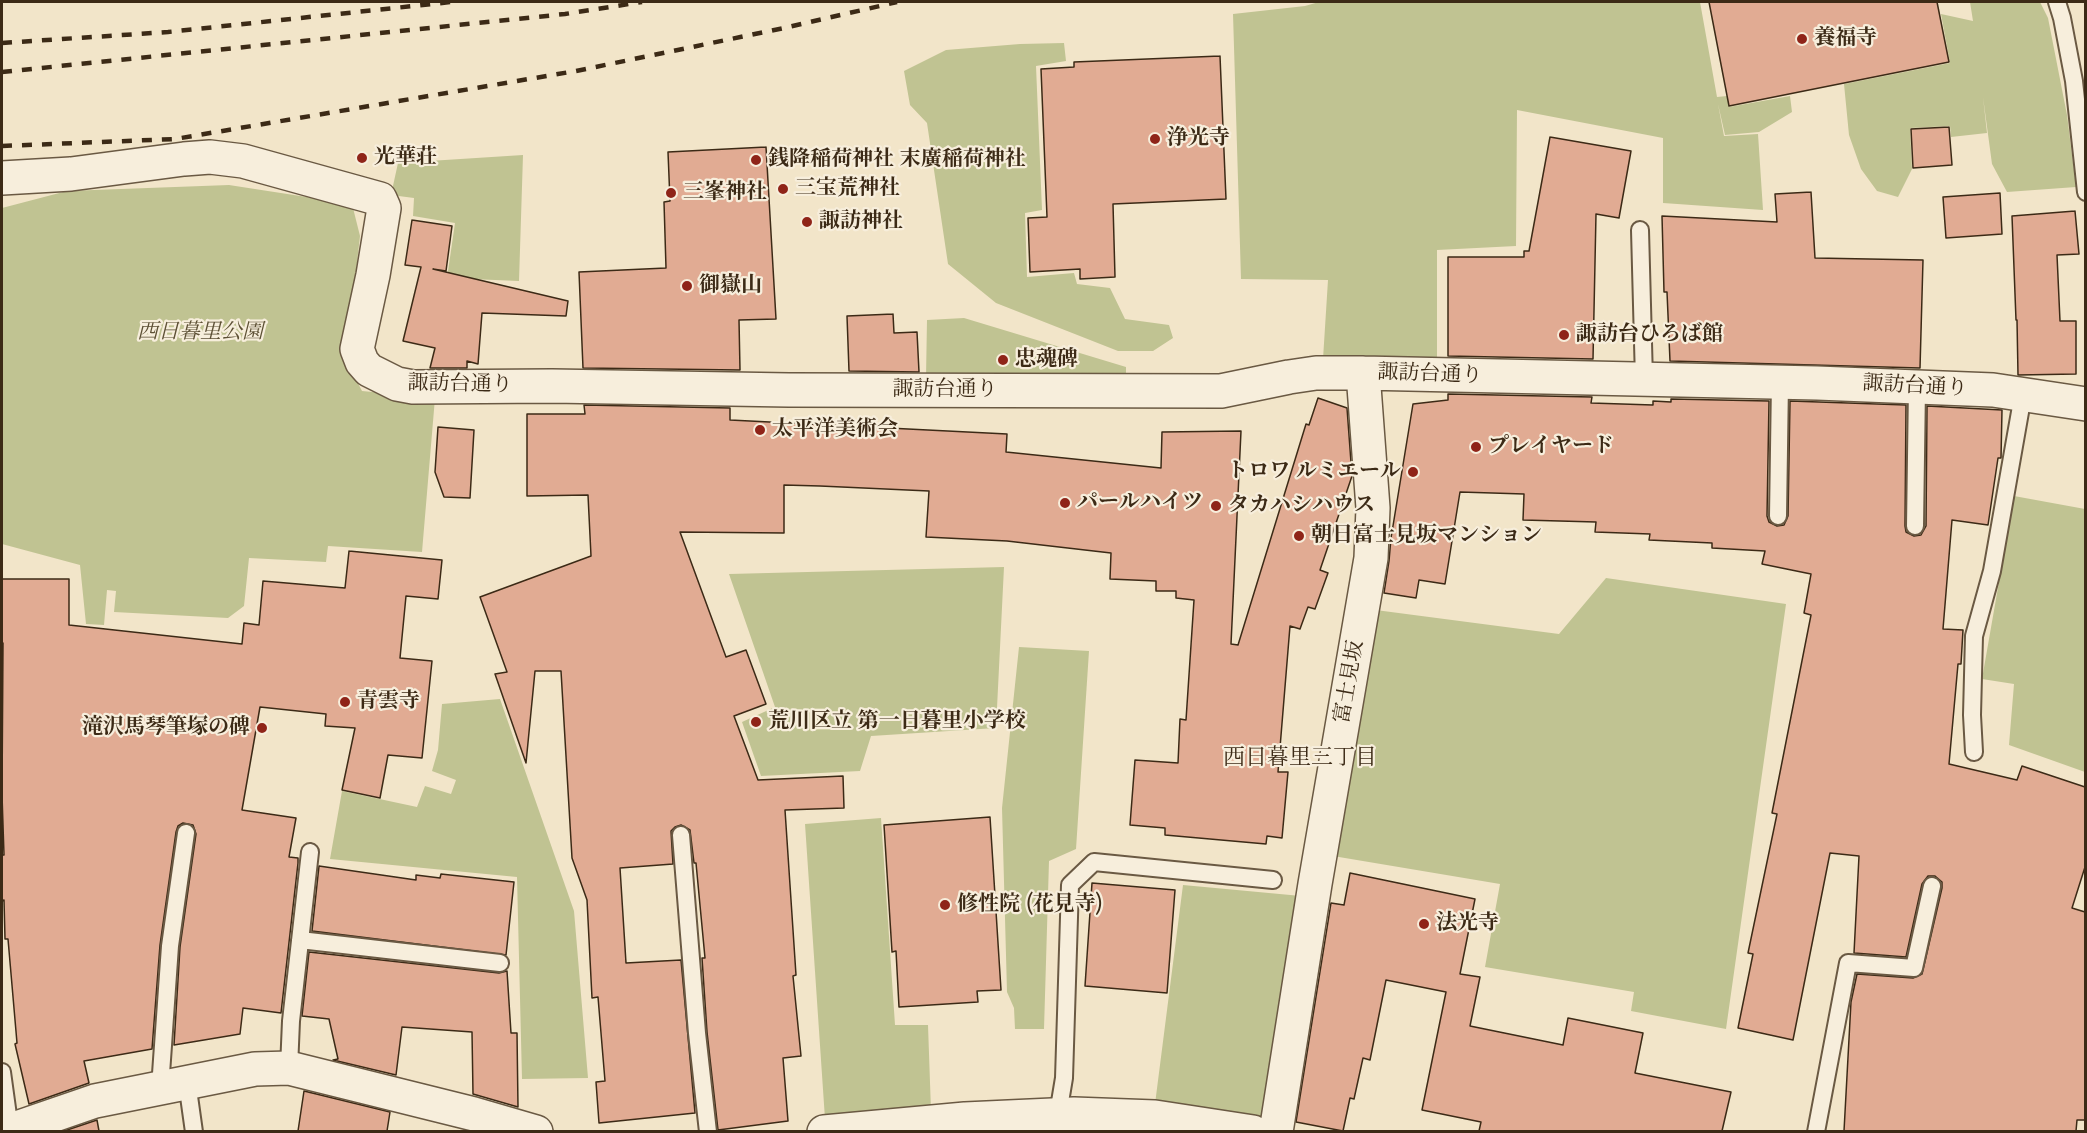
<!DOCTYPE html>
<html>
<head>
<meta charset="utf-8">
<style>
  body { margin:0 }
  #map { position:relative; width:2087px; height:1133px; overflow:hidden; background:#f2e5c9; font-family:Cardo,serif }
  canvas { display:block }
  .frame { position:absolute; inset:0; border:3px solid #3c2a16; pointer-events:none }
</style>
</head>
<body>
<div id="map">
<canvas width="2087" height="1133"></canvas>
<div class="frame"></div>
</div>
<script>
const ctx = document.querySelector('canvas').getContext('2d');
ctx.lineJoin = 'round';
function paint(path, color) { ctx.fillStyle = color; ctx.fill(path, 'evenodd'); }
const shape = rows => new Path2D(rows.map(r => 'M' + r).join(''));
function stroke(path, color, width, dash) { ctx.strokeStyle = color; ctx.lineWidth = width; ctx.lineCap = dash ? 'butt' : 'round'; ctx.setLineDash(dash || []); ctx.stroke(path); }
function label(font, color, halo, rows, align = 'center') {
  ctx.font = font + ' Cardo,"Noto Serif JP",serif'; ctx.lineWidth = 4.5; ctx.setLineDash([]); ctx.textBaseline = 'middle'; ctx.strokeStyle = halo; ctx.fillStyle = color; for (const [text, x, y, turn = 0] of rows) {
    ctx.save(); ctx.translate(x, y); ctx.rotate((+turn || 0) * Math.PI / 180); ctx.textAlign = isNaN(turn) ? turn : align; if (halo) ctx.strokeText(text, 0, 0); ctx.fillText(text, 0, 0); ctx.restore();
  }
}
const green = shape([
  [1319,2,1700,2,1717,97,1727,96,1729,107,1790,96,1792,112,1759,132,1725,135,1718,104,1724,136,1758,134,1763,210,1663,203,1663,138,1517,110,1516,246,1437,250,1437,364,1323,359,1328,280,1241,279,1233,14,1305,6],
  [1970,2,2040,2,2048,18,2067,115,2076,187,2007,192,1992,164,1983,97,1987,133,1951,137,1950,126,1910,128,1912,169,1898,197,1877,191,1861,169,1849,135,1844,84,1950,63,1941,14,1973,21],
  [1064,43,1066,61,1036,66,1042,210,1025,213,1027,277,1074,273,1077,284,1110,288,1125,319,1169,325,1173,338,1153,351,1118,351,996,303,948,264,927,123,910,105,904,71,946,50,1020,44],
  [523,155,519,281,447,278,455,223,413,216,414,198,391,195,398,163],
  [229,185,352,204,360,236,346,360,362,391,435,398,422,552,328,546,326,562,249,558,244,606,228,618,114,612,116,591,107,590,104,625,86,624,80,565,2,544,2,208,67,191],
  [964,318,1126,367,1126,377,926,377,927,320],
  [2014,496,2085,509,2085,772,2009,745,2014,684,1982,679],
  [1004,567,996,728,871,736,860,771,761,776,742,722,775,707,729,574],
  [1606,578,1786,604,1726,1029,1631,1011,1634,992,1485,967,1500,884,1333,856,1368,609,1559,634],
  [1019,647,1089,651,1076,849,1049,861,1044,1029,1015,1029,1014,1008,1007,992,1002,808],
  [500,699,574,911,588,1078,522,1079,517,877,330,859,342,791,417,807,425,786,451,794,456,780,432,771,438,750,442,704],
  [881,818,895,1025,928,1025,931,1111,825,1119,805,824],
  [1183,885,1301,896,1266,1117,1155,1104]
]);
const building = shape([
  [1709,2,1937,2,1949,62,1729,106,1709,2],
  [1220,56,1226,199,1113,204,1115,277,1080,279,1080,269,1030,272,1028,218,1047,217,1041,69,1074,67,1074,62,1220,56],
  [1949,127,1952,165,1913,168,1911,129,1949,127],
  [1550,137,1631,151,1619,218,1596,214,1593,359,1448,356,1448,257,1524,257,1524,251,1529,251,1550,137],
  [766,147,776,319,739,320,740,370,583,368,579,272,666,268,664,202,670,201,668,152,766,147],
  [1811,192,1815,258,1923,260,1920,368,1670,361,1667,292,1664,292,1662,216,1777,222,1775,194,1811,192],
  [2000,193,2002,234,1946,238,1943,197,2000,193],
  [2075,211,2079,254,2057,255,2060,321,2076,321,2076,374,2018,375,2017,320,2016,320,2012,216,2075,211],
  [412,220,452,226,446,271,433,269,568,301,566,316,482,313,478,364,467,361,467,368,430,368,435,348,403,341,421,267,405,265,412,220],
  [893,314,894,333,917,332,919,372,849,371,847,316,893,314],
  [1448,394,1592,397,1591,403,1653,405,1653,401,1671,402,1671,399,1769,401,1767,516,1769,522,1777,526,1784,525,1788,516,1790,401,1906,405,1905,526,1906,532,1914,536,1921,535,1926,526,1927,406,2002,410,2001,458,1998,458,1988,525,1952,520,1943,629,1963,630,1961,664,1958,664,1949,764,2017,780,2022,766,2085,787,2085,867,2072,908,2085,912,2085,1120,2077,1120,2076,1131,1844,1131,1851,1002,1857,974,1913,978,1922,974,1942,888,1942,882,1935,876,1928,876,1922,884,1906,957,1854,953,1859,856,1830,853,1793,1040,1738,1028,1753,954,1748,953,1777,814,1772,813,1811,615,1804,613,1811,574,1762,564,1765,551,1712,548,1712,543,1649,540,1650,534,1595,532,1596,522,1523,520,1524,494,1460,492,1445,584,1419,580,1416,598,1384,593,1389,561,1391,538,1413,404,1448,400,1448,394],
  [1318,398,1347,408,1352,476,1320,570,1328,573,1315,609,1308,607,1300,629,1290,626,1278,772,1288,772,1282,838,1267,836,1266,844,1165,835,1165,828,1130,825,1135,760,1178,763,1180,719,1186,720,1194,600,1176,598,1176,591,1156,591,1156,581,1110,579,1111,553,1007,541,926,537,929,491,820,486,784,485,784,533,680,532,726,657,746,650,766,704,734,716,758,780,843,776,844,808,785,810,796,975,793,976,801,1056,783,1058,788,1121,718,1130,707,1032,702,958,705,958,696,863,694,863,690,830,681,825,675,827,671,831,673,864,620,868,626,963,681,960,695,1113,599,1123,596,1082,605,1081,598,997,592,998,587,900,572,858,561,671,535,671,526,763,495,674,507,672,480,597,591,556,588,495,527,496,527,414,585,414,584,405,730,408,730,420,1007,434,1006,452,1161,468,1162,432,1241,431,1231,644,1238,645,1306,424,1309,425,1318,398],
  [438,427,474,430,470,498,444,497,435,472,438,427],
  [349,551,442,560,438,599,406,596,400,658,432,661,422,758,388,755,380,798,342,790,355,728,325,726,326,714,260,707,242,810,296,818,289,857,298,858,298,863,281,1013,243,1008,240,1034,174,1045,180,947,196,834,193,825,183,823,178,826,176,832,160,945,152,1049,84,1061,89,1083,29,1104,15,1044,17,1043,8,939,5,939,4,900,2,901,2,855,4,855,2,795,3,643,2,643,2,579,69,579,69,625,242,644,244,623,259,625,263,581,345,588,349,551],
  [990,817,1001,990,977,991,978,1002,899,1007,896,951,892,952,884,825,990,817],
  [319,866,416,880,416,875,440,878,441,874,514,882,506,955,312,931,319,866],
  [1350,873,1475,899,1460,974,1480,977,1470,1026,1563,1045,1568,1018,1643,1033,1635,1073,1731,1092,1722,1131,1479,1131,1481,1122,1422,1110,1446,992,1386,980,1370,1060,1363,1058,1354,1099,1350,1098,1343,1131,1296,1122,1331,903,1344,905,1350,873],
  [1092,883,1175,890,1167,993,1085,986,1092,883],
  [309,952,499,973,507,971,511,1033,517,1033,518,1107,473,1094,472,1032,402,1027,396,1075,333,1060,338,1059,329,1019,302,1016,309,952],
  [304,1091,390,1112,387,1131,298,1131,304,1091],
  [97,1120,99,1131,64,1131,97,1120]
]);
const service = shape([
  [2057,2,2062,18,2074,81,2086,192],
  [1640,230,1644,380],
  [1778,516,1780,382],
  [1915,526,1917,387],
  [1974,752,1972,715,1974,636,1992,571,2023,395],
  [681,835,697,1033,708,1132],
  [300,940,500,963],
  [289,1068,291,1021,310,852],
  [2,1072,10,1130],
  [187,1082,194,1132],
  [160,1088,170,946,186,833],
  [1058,1114,1064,1078,1070,885,1094,862,1273,880],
  [1816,1132,1848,963,1914,968,1932,886]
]);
const minor = shape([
  [2,178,71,174,184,159,210,157,243,161,380,199,384,208,373,275,357,349,362,362,369,370,397,384,413,387,552,386,789,390,1221,391,1289,377,1316,373,1363,373,1817,383,1917,387,1993,390,2086,404],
  [5,1132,95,1101,255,1069,289,1068,474,1114,536,1132],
  [824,1132,965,1119,1074,1114,1155,1117,1253,1132],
  [1276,1132,1315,884,1371,558,1373,508,1363,373]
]);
const rail = shape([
  [2,43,168,32,451,2],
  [2,72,565,14,642,2],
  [2,146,175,139,576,71,784,28,897,2]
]);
const markers = [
  [1802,39,6,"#8f2418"],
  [1155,139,6,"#8f2418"],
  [362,158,6,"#8f2418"],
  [756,160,6,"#8f2418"],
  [783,189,6,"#8f2418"],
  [671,193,6,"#8f2418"],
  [807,222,6,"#8f2418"],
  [687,286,6,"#8f2418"],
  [1564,335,6,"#8f2418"],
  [1003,360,6,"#8f2418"],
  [760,430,6,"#8f2418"],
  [1476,447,6,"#8f2418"],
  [1413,472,6,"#8f2418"],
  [1065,503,6,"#8f2418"],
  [1216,506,6,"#8f2418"],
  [1299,536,6,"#8f2418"],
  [345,702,6,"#8f2418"],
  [756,722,6,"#8f2418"],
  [262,728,6,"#8f2418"],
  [945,905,6,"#8f2418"],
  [1424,924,6,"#8f2418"]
];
const poiNames = [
  ["養福寺",1814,39],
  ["浄光寺",1167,139],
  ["光華荘",374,158],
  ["銭降稲荷神社 末廣稲荷神社",768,160],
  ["三宝荒神社",795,189],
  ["三峯神社",683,193],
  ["諏訪神社",819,222],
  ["御嶽山",699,286],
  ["諏訪台ひろば館",1576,335],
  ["忠魂碑",1015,360],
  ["太平洋美術会",772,430],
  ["プレイヤード",1488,447],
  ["トロワ ルミエール",1401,472,"right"],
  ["パールハイツ",1077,503],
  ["タカハシハウス",1228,506],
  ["朝日富士見坂マンション",1311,536],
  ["青雲寺",357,702],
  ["荒川区立 第一日暮里小学校",768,722],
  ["滝沢馬琴筆塚の碑",250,728,"right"],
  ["修性院 (花見寺)",957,905],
  ["法光寺",1436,924]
];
const parkNames = [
  ["西日暮里公園",200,333]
];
const streetNames = [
  ["諏訪台通り",1430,375,2],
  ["諏訪台通り",460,385,1],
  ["諏訪台通り",1915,387,3],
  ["諏訪台通り",945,390],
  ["富士見坂",1350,682,-80]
];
const neighbourhoodNames = [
  ["西日暮里三丁目",1300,759]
];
paint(green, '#c0c392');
paint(building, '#e1ab93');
stroke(building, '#3c2a16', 1.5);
stroke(service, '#6a5943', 20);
stroke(minor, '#6a5943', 36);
stroke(service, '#f7eedc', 16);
stroke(minor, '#f7eedc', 33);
stroke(rail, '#3c2a16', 4.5, [10, 10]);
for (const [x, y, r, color] of markers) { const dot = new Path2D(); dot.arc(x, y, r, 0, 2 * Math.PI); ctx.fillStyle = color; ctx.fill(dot); stroke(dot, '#f7eedc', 2); }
label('bold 21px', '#3c2a16', '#f7eedc', poiNames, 'left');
label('italic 21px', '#5d5035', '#f7eedc', parkNames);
label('21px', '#3c2a16', '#f7eedc', streetNames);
label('22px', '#3c2a16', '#f7eedc', neighbourhoodNames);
</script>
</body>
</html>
